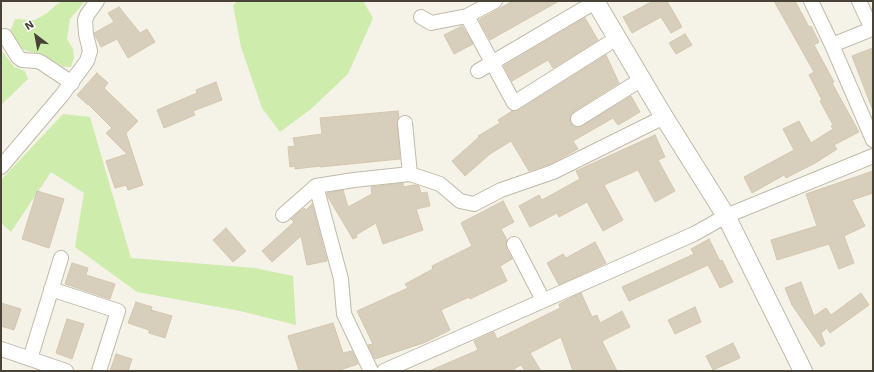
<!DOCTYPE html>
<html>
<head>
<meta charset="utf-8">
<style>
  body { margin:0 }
  #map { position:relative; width:874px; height:372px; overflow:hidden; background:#f5f2e8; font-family:"Work Sans",sans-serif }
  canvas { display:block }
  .frame { position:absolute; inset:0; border:2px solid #494236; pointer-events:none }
  .north { position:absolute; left:16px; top:16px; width:40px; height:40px; -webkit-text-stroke:3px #fff; paint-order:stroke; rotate:328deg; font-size:11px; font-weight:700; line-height:16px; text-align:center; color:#494236 }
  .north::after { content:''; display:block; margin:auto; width:14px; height:18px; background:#494236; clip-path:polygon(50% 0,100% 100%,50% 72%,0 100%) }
</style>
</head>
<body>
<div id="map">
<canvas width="874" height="372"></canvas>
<div class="frame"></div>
<div class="north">N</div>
</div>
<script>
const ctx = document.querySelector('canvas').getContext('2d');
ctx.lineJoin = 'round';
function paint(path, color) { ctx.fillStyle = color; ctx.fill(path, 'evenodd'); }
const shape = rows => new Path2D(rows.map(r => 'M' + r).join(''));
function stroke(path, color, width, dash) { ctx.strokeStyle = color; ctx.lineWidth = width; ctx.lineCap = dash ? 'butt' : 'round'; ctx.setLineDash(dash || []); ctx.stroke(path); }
const green = shape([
  [61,1,85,1,70,19,67,39,73,49,74,57,71,67,63,67,44,55,27,51,21,48,10,32,15,19,35,20,47,13],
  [238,1,363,1,373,18,348,74,311,109,280,132,262,108,241,47,233,5],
  [3,52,14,67,25,71,28,79,1,105,1,53],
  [63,114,90,117,131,258,255,268,293,276,296,325,240,311,137,292,75,247,84,193,51,172,11,232,1,223,1,180]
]);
const building = shape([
  [513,1,559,1,490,40,479,20,513,1],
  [653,1,667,1,682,27,671,33,661,17,632,33,623,17,653,1],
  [774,1,795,1,809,27,811,26,819,42,814,45,834,82,832,83,859,132,834,145,837,149,817,162,786,178,784,175,752,193,744,177,794,150,783,129,799,121,811,143,833,129,831,126,833,125,820,101,822,100,809,75,814,72,774,1],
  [119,7,140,33,147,29,155,42,128,58,117,39,101,47,94,33,114,22,108,13,119,7],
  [585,18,598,40,553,68,548,60,512,81,504,66,585,18],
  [462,26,473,44,454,54,444,35,462,26],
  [685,34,692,45,676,54,669,43,685,34],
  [873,48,873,108,872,108,852,56,873,48],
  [606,55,619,83,573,112,570,119,571,123,574,127,582,126,631,96,640,112,618,125,613,118,573,141,578,149,550,164,529,171,511,141,490,154,465,176,452,161,479,137,478,136,500,123,498,120,512,111,519,110,606,55],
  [97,73,108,83,104,88,138,121,126,133,143,185,128,190,126,185,115,188,106,161,127,154,106,133,112,128,88,104,88,105,77,95,97,73],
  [216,82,222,100,193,111,195,115,164,128,157,110,197,93,196,90,216,82],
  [398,111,399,118,397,124,400,159,320,167,320,166,295,169,295,166,290,167,288,147,295,146,293,138,322,134,320,118,398,111],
  [655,135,665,157,658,160,675,191,655,202,638,170,604,185,623,220,603,231,587,202,559,217,557,213,530,227,519,206,539,195,542,200,580,179,576,171,655,135],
  [873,171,873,193,852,200,865,226,844,236,854,263,839,269,829,244,777,260,771,240,817,226,806,194,873,171],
  [403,183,403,187,415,185,419,186,421,193,427,192,430,206,416,209,423,230,383,244,376,223,356,235,357,237,353,239,328,197,327,193,343,190,348,207,372,194,371,187,403,183],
  [37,191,64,199,49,248,22,239,37,191],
  [503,201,514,222,501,229,507,240,506,248,512,259,500,266,507,281,470,299,469,297,441,310,450,330,426,342,375,359,368,345,373,344,357,311,408,288,405,284,433,269,432,266,472,246,461,223,503,201],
  [312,204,327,261,307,265,301,236,272,262,262,251,294,222,291,219,304,208,306,210,312,204],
  [226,228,246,251,233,262,213,240,226,228],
  [709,239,720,261,722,260,733,282,720,288,708,265,629,301,622,287,694,254,691,249,709,239],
  [595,242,606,263,559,285,547,263,563,254,566,258,595,242],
  [72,263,88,268,86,275,115,284,110,299,65,284,72,263],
  [801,282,814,316,826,308,831,315,861,293,869,305,830,333,827,328,821,333,825,344,821,347,792,305,785,288,801,282],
  [581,293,592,317,597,315,600,323,622,311,630,327,602,341,617,371,573,371,561,337,530,353,541,371,525,371,521,365,511,371,429,371,478,350,474,341,494,332,497,339,560,308,559,304,581,293],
  [136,302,152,307,151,310,172,316,165,338,149,333,149,330,128,323,136,302],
  [1,303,21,309,14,330,1,326,1,303],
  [695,307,701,322,675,334,668,320,695,307],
  [67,319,84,324,72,359,56,353,67,319],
  [333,323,343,353,352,351,358,364,337,371,299,371,288,336,333,323],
  [733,343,740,358,713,370,706,356,733,343],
  [116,354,132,359,128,371,110,371,116,354]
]);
const minor = shape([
  [811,1,832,45,873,140],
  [467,16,514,103,617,38],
  [421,17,431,23,467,16,495,1],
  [5,36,18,57,22,60,38,61,42,63,72,83],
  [832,45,872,29,859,1],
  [478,71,595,2],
  [578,119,642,79],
  [405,123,410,174],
  [1,167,62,95,87,61,90,51,86,34,85,20,87,15,97,1],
  [283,215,316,186],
  [514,244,543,300],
  [51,289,118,311,99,371],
  [1,349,66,371],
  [30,359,61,258],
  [371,371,344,314,341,279,316,186,354,180,410,174,440,184,460,201,474,204,501,190,553,172,664,117],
  [384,371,694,234,726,216,873,156]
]);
const tertiary = shape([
  [595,1,664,117,726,216,803,371]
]);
paint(green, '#ceedad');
paint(building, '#d8cebc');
stroke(building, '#d4c6ae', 1);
stroke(minor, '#c2baa9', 16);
stroke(tertiary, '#c2baa9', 20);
stroke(minor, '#fff', 14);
stroke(tertiary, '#fff', 18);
</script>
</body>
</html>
